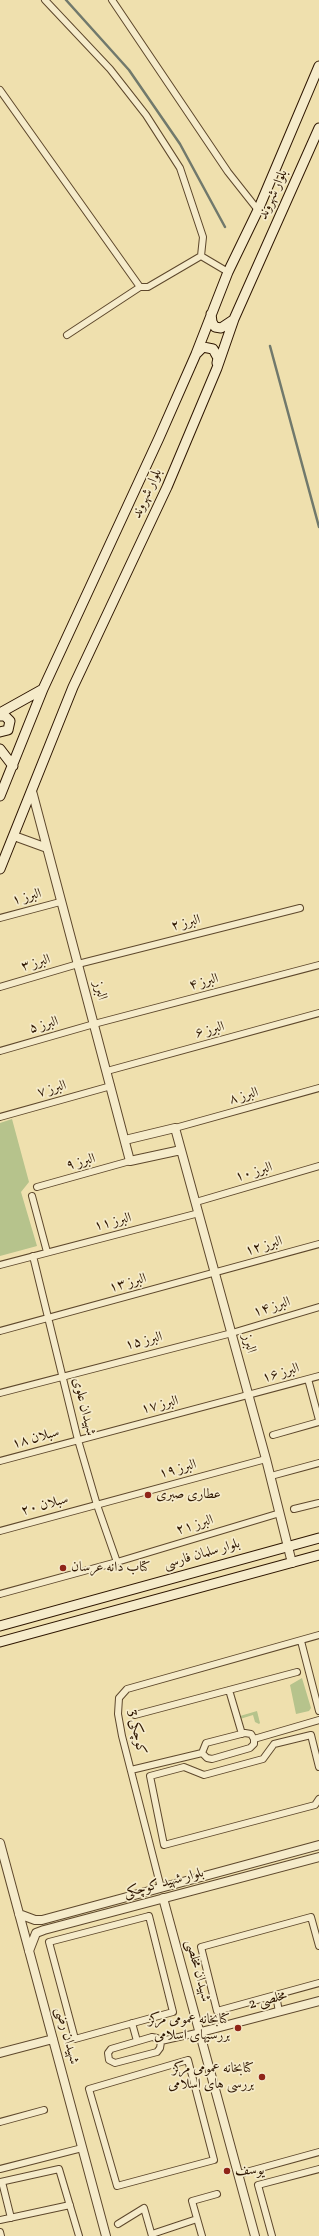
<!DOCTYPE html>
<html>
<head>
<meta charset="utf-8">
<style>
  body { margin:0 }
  canvas { display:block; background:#efe0ae }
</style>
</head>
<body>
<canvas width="319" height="2236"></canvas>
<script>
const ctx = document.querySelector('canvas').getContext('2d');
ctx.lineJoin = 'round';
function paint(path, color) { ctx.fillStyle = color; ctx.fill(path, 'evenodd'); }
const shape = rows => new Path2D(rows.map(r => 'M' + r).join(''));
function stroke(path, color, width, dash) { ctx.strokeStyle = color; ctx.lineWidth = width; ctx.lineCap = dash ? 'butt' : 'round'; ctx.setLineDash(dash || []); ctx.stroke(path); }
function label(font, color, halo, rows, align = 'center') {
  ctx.font = font + ' Vollkorn,Amiri,serif'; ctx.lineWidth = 3.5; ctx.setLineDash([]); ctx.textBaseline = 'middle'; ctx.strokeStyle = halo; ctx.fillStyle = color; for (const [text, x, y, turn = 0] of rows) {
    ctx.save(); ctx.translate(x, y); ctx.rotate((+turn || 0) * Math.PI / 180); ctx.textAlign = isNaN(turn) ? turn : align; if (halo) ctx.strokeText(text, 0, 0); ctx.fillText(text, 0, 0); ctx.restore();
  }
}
const green = shape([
  [12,1119,29,1182,21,1192,37,1246,0,1256,0,1123],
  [302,1678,311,1708,309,1711,296,1714,290,1685],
  [257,1711,260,1723,259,1724,255,1722,253,1715,240,1719,240,1716]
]);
const stream = shape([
  [66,0,129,70,180,144,225,227],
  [270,346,319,527]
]);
const minor = shape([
  [45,0,110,69,146,115,180,168,203,237,201,256,228,272],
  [112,0,228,172,258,210],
  [0,90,140,287],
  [67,335,140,287,148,287,201,256],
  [0,918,60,902],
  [0,987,78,964,300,908],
  [0,1051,94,1024,319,965],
  [107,1071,319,1013],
  [0,1117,111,1086],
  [175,1128,319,1088],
  [37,1187,130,1161],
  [32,1196,47,1252],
  [196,1202,319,1166],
  [33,1256,78,1440,97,1505,117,1562],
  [0,1265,199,1213],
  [0,1331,319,1244],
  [308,1379,319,1420],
  [0,1393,232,1333,319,1307],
  [273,1435,319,1422],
  [0,1461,319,1376],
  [271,1476,319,1463],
  [294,1509,319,1503],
  [0,1531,266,1459],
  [0,1594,117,1562,280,1513],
  [301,1641,319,1711],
  [229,1690,242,1734],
  [135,1715,297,1672],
  [245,1733,251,1734,254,1739,254,1744,250,1748,212,1759,207,1758,202,1753,206,1743,245,1733],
  [254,1739,319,1720],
  [319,1767,311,1735,274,1744,263,1759,204,1775,184,1767,150,1776,164,1845,315,1805,319,1799],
  [131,1770,202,1753],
  [161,1888,122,1736,118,1714,119,1698,127,1689,319,1635],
  [149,1916,173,2012,75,2039,49,1942,149,1916],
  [319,1946,311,1917,201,1947,217,2011,319,1983],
  [276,1995,279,2012],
  [132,2023,137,2041],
  [152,2037,157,2038,161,2042,160,2048,157,2052,115,2063,109,2060,108,2053,111,2049,152,2037],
  [161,2041,201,2032],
  [188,2060,214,2160,117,2186,89,2089,188,2060],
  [0,2122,44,2110],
  [0,2169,82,2148],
  [239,2174,319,2152],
  [0,2182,59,2169,79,2236],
  [2,2182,11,2218],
  [0,2220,70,2205],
  [118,2224,144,2208,152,2236],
  [0,2232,1,2236],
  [152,2234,197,2219],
  [202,2236,192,2201,217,2194],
  [272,2236,258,2185,319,2169]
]);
const tertiary = shape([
  [32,791,130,1161,181,1150],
  [14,836,47,848],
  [125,1140,175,1128,266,1459,292,1563],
  [0,1843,106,2236],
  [163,1898,255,2236],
  [19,1914,35,1920,42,1920,319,1845],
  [29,1951,36,1933,44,1930,319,1857],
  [201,2032,319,2001],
  [0,2053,53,2039]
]);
const secondary = shape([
  [211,314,212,322,215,327,221,328,233,320],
  [196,354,203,347,213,349,218,358,217,363],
  [0,713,43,689],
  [0,716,5,716,10,721,8,730,0,732],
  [0,749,13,766],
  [0,796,43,689,159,438,196,354,228,272,258,210,319,66],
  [0,869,73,687,167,487,217,368,234,319,319,128],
  [0,1626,319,1538],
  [0,1642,319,1555]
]);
const markers = [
  [148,1495,4,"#8f2418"],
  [63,1568,4,"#8f2418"],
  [238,2028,4,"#8f2418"],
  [262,2077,4,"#8f2418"],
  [227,2171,4,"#8f2418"]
];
const streetNames = [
  ["بلوار شهروند",274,195,-66],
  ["بلوار شهروند",148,494,-65],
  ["البرز ۱",27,898,-15],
  ["البرز ۲",186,924,-14],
  ["البرز ۳",36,964,-16],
  ["البرز ۴",204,983,-15],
  ["البرز",99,991,75],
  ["البرز ۵",44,1026,-16],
  ["البرز ۶",210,1031,-15],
  ["البرز ۷",52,1090,-16],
  ["البرز ۸",244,1097,-16],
  ["البرز ۹",81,1163,-15],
  ["البرز ۱۰",254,1173,-16],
  ["البرز ۱۱",113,1223,-14],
  ["البرز ۱۲",264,1247,-16],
  ["البرز ۱۳",128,1284,-15],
  ["البرز ۱۴",272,1308,-17],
  ["البرز ۱۵",144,1342,-14],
  ["البرز",248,1344,75],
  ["البرز ۱۶",281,1374,-16],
  ["البرز ۱۷",160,1406,-14],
  ["شهیدان علوی",83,1407,76],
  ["سبلان ۱۸",36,1439,-15],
  ["البرز ۱۹",178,1470,-15],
  ["سبلان ۲۰",45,1506,-15],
  ["البرز ۲۱",195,1526,-17],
  ["بلوار سلمان فارسی",202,1555,-16],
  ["کوچکی 3",136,1732,79],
  ["بلوار شهید کوچکی",164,1884,-15],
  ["شهیدان مخلصی",197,1971,75],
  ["مخلصی 2",268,2001,-15],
  ["شهیدان رضی",66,2036,75]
];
const poiNames = [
  ["عطاری صبری",156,1495],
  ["کتاب دانه عرسان",71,1568],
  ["کتابخانه عمومی مرکز",230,2020,"right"],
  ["بررسیهای اسلامی",230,2036,"right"],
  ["کتابخانه عمومی مرکز",254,2069,"right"],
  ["بررسی های اسلامی",254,2085,"right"],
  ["یوسف",235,2171]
];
paint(green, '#b6c38c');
stroke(stream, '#71796c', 2.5);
stroke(minor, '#5e482c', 8);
stroke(tertiary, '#5e482c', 10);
stroke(secondary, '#2e1600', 11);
stroke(minor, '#f5ebca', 6);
stroke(tertiary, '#f5ebca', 8);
stroke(secondary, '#f5ebca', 9);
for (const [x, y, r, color] of markers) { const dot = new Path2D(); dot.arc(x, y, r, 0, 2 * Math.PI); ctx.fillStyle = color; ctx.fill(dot); stroke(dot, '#f5ebca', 1.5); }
label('14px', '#2e1600', '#f5ebca', streetNames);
label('14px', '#2e1600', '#f5ebca', poiNames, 'left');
</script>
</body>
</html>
